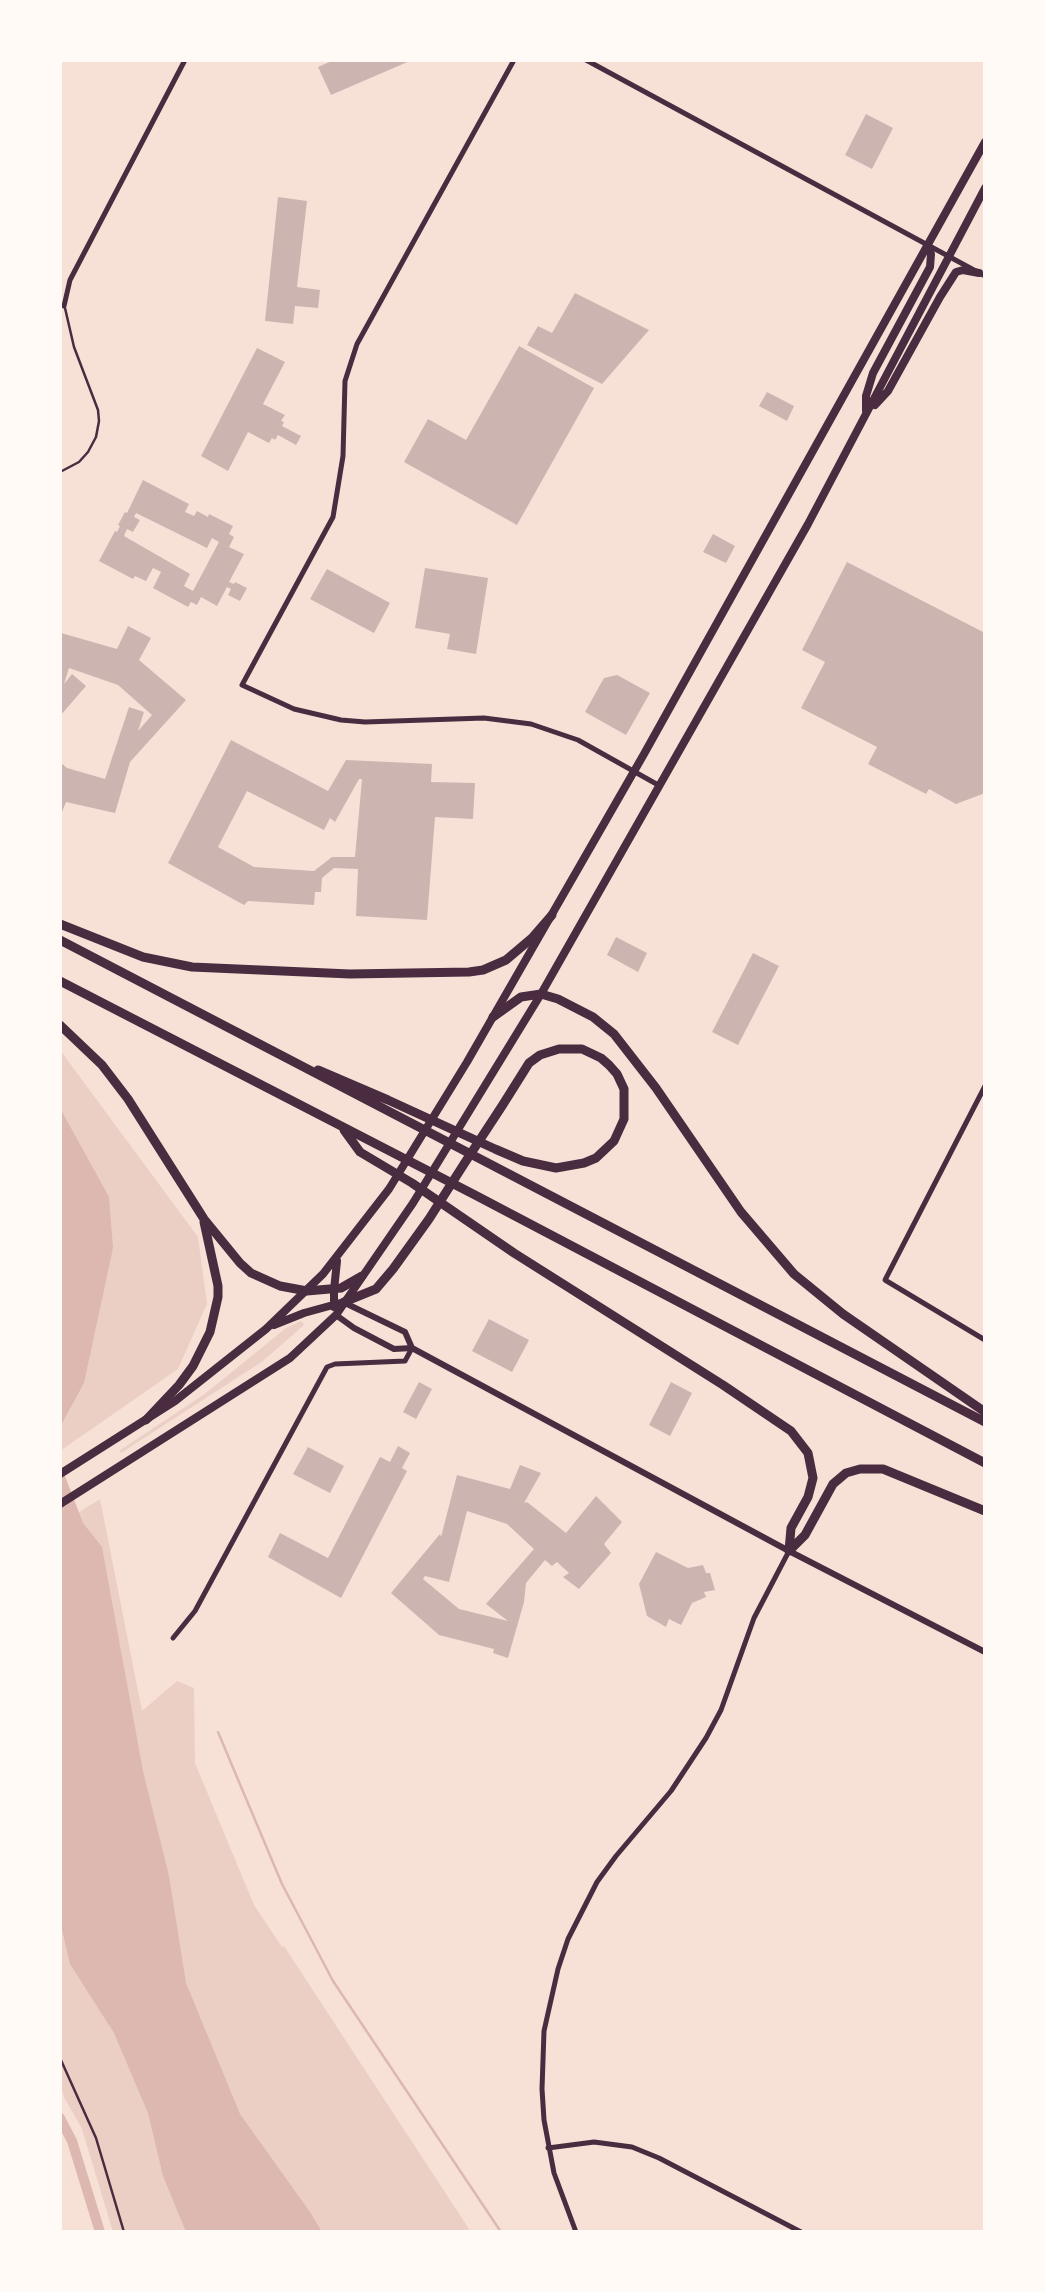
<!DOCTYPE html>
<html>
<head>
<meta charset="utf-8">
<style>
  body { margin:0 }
  #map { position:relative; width:1045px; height:2292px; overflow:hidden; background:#f7e1d7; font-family:Helvetica,sans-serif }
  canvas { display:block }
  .frame { position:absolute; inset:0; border:62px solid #fffaf5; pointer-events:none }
</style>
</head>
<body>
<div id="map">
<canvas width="1045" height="2292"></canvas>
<div class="frame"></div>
</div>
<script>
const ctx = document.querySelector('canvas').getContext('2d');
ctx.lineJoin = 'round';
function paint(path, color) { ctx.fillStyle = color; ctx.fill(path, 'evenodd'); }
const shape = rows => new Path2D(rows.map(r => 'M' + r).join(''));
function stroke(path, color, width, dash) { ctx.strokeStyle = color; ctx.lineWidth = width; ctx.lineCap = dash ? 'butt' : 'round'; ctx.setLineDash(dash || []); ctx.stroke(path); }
const green = shape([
  [60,1050,198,1237,207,1304,178,1369,60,1451],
  [301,1321,304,1325,263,1361,121,1453,119,1451,206,1393,286,1328],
  [100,1499,142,1711,177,1681,194,1688,195,1763,254,1905,282,1947,284,1946,471,2232,113,2232,82,2129,64,2097,60,2083,60,1524]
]);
const water = shape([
  [60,1108,109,1197,113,1248,84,1383,60,1427],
  [60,1463,83,1523,102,1547,143,1771,169,1876,186,1983,240,2114,310,2212,322,2232,186,2232,163,2176,148,2113,114,2033,70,1964,60,1921]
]);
const stream = shape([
  [218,1732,282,1884,333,1981,501,2232]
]);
const canal = shape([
  [60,2118,72,2141,100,2232]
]);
const building = shape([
  [334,60,412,60,331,95,318,67],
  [866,114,893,128,872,169,845,155],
  [278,197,307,201,297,287,320,290,318,308,295,306,293,324,265,321],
  [575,293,649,330,602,384,527,345,538,326,552,333],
  [519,346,594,388,517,525,404,462,428,419,466,440],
  [257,348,285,362,263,404,285,415,281,421,284,422,282,426,301,436,296,445,278,435,275,440,272,438,269,443,248,432,228,471,201,456],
  [767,392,794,406,787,421,759,406],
  [143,480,189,504,185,512,194,516,197,511,208,517,209,514,233,526,229,534,234,537,229,547,244,554,229,582,234,584,235,582,247,588,240,601,228,595,231,589,227,587,217,606,201,597,197,605,191,602,188,607,153,588,161,572,153,568,146,581,135,576,133,579,99,561,115,531,117,532,120,526,118,525,125,512,127,513],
  [136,513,207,548,212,538,219,542,193,591,184,586,190,574,124,536,127,529,133,532,140,520,134,517],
  [713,534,735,546,726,563,703,552],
  [847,562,985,633,985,793,956,804,929,789,926,794,868,764,877,747,801,708,825,662,802,650],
  [425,568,488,578,476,654,447,649,450,634,415,628],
  [327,569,390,603,374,633,310,599],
  [128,626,151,638,139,660,186,700,130,762,115,813,66,802,60,817,60,762,67,768,105,779,129,707,144,712,138,731,152,715,118,685,69,668,64,684,72,674,86,686,60,716,61,633,117,649],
  [617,675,650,693,626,735,585,712,604,678],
  [231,740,328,791,346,760,432,764,431,782,475,783,473,819,435,817,427,920,356,916,358,869,334,868,322,878,321,892,315,892,314,905,248,901,244,905,168,863],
  [359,779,362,779,355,857,332,857,314,871,254,867,218,847,247,791,324,830,330,818,335,822],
  [616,937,647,953,638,972,607,955],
  [753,953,779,966,738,1045,712,1032],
  [489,1319,529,1340,512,1372,472,1351],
  [419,1382,432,1389,416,1419,403,1412],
  [671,1382,692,1393,670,1436,649,1425],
  [398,1446,410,1453,402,1468,407,1471,341,1598,268,1557,280,1533,328,1558,380,1457,390,1462],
  [308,1447,344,1466,330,1493,293,1474],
  [520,1465,541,1473,524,1503,527,1502,566,1533,596,1496,622,1522,604,1544,611,1553,579,1589,563,1577,569,1573,557,1562,552,1566,545,1560,526,1583,524,1602,508,1658,493,1653,494,1649,439,1635,391,1593,440,1534,441,1537,457,1475,510,1489],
  [467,1511,507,1524,534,1549,486,1604,508,1621,459,1609,423,1579,425,1576,449,1582],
  [656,1552,688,1568,703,1565,706,1573,710,1573,715,1590,704,1592,706,1597,692,1603,681,1625,669,1619,666,1627,647,1616,639,1584]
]);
const path = shape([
  [60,2058,96,2138,124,2232]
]);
const service = shape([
  [60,472,79,462,88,452,96,437,99,421,98,410,74,347,65,308]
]);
const minor = shape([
  [514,60,357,344,345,381,343,456,333,517,242,685,294,709,341,720,365,722,484,718,531,724,578,740,660,786],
  [586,60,985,276],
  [64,306,70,280,185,60],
  [985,1086,885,1280,985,1340],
  [173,1638,195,1611,327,1367,335,1364,405,1361,412,1348],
  [548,2148,594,2142,632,2147,659,2158,801,2232],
  [576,2232,554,2173,544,2120,542,2089,544,2031,558,1969,568,1939,597,1882,616,1856,671,1791,706,1738,721,1710,754,1618,789,1551]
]);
const secondary = shape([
  [345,1303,405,1332,412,1348],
  [336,1315,354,1328,394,1349,412,1348,789,1551,985,1652]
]);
const primary = shape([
  [875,405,888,391,940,297,956,272,963,270,979,273],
  [866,411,866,396,873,373,930,267,931,254,928,246],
  [334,1307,334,1290,337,1261],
  [274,1325,304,1313,344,1302],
  [60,1474,175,1401,266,1329,323,1274,389,1189,467,1062,644,754,985,142],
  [60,1504,290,1358,336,1315,413,1203,541,994,808,524,985,188]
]);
const motorway = shape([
  [60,924,143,957,192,967,350,974,469,972,483,970,506,960,532,938,552,915],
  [60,940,985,1422],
  [60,981,475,1195,985,1463],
  [493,1017,521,997,541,994,558,999,593,1017,614,1034,656,1088,741,1212,794,1274,843,1314,985,1412],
  [60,1025,102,1065,128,1099,204,1219,240,1263,251,1273,280,1286,307,1291,341,1288,362,1276],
  [318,1070,388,1100,495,1149,523,1161,556,1168,584,1163,596,1158,614,1141,624,1119,624,1089,617,1074,609,1065,601,1058,582,1049,559,1049,540,1055,529,1063,519,1079,502,1106,464,1164,429,1219,393,1269,376,1289,344,1302],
  [344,1130,360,1152,412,1183,514,1253,723,1385,791,1431,808,1453,813,1478,808,1497,791,1528,789,1551],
  [146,1420,179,1385,193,1366,210,1332,218,1297,218,1286,204,1222],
  [789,1551,805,1535,833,1484,846,1473,860,1469,883,1469,985,1511]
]);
paint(green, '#ebcfc5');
paint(water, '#dcb8b0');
stroke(stream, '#dcb8b0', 2.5);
stroke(canal, '#dcb8b0', 10);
paint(building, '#ccb4b1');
stroke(path, '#4a2c40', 2.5);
stroke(service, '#4a2c40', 2.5);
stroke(minor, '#4a2c40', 5);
stroke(secondary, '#4a2c40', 6);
stroke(primary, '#4a2c40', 8);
stroke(motorway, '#4a2c40', 9);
</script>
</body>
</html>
